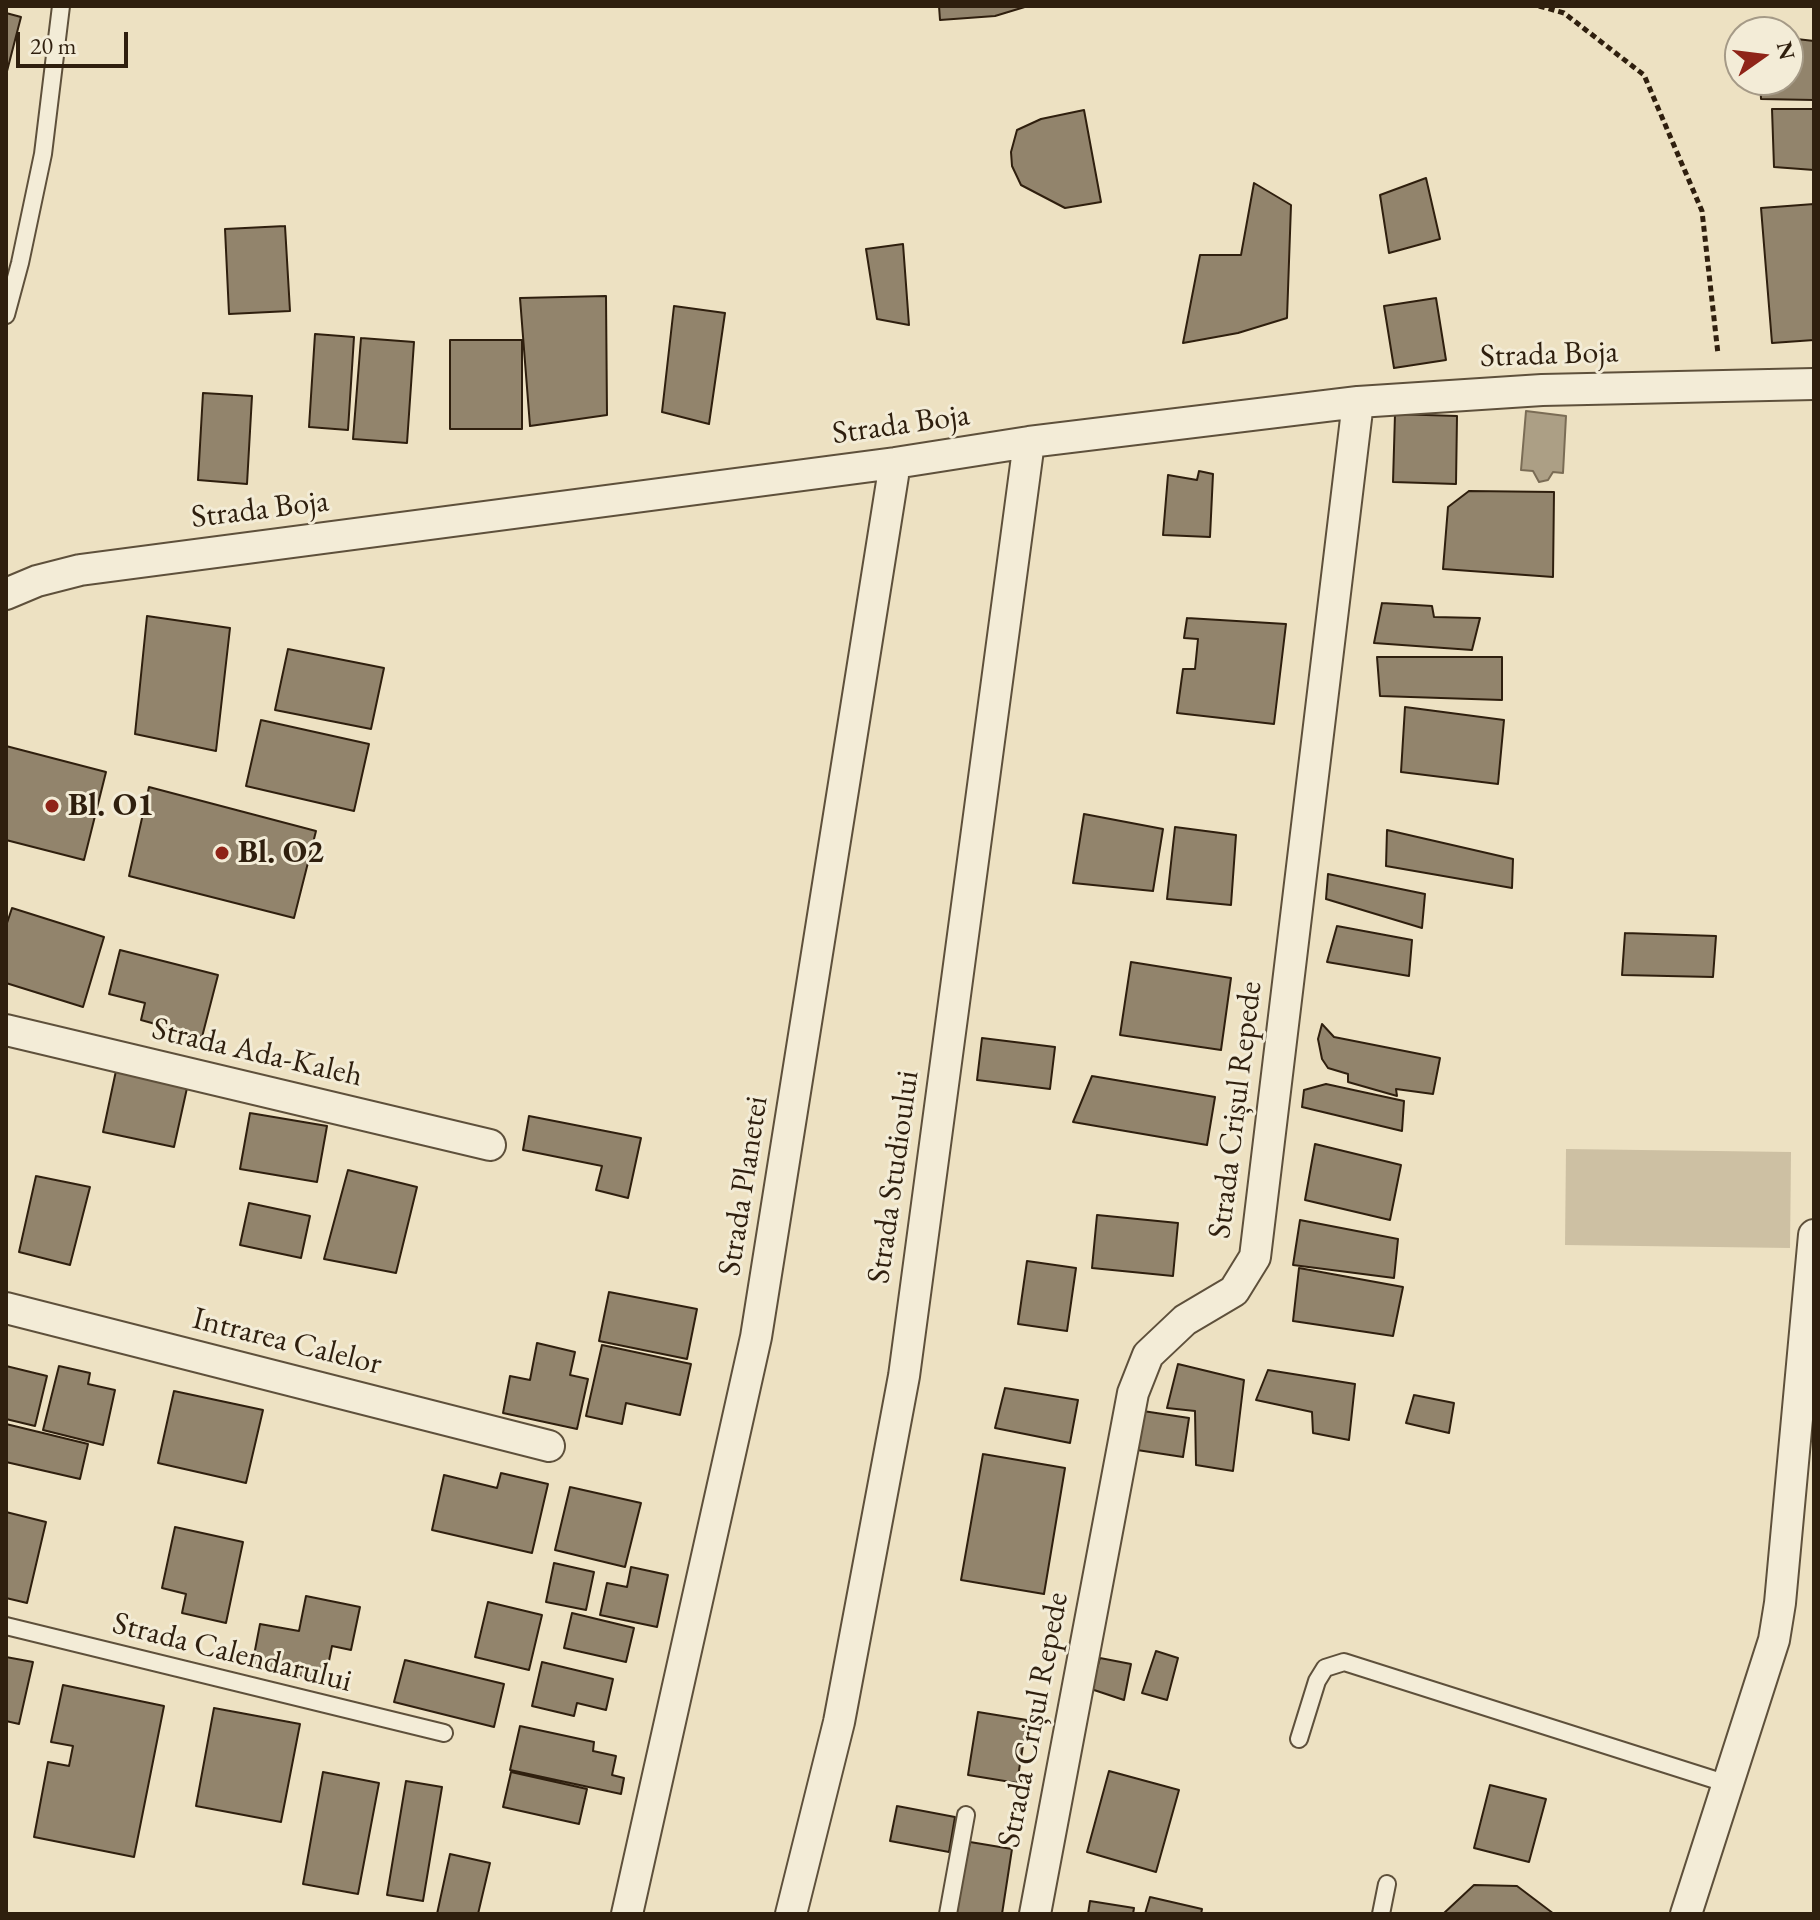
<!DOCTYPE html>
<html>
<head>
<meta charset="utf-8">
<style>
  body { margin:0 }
  #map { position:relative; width:1820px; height:1920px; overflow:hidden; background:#ede1c2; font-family:"EB Garamond",serif }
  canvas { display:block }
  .frame { position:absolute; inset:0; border:8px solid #2f1f0e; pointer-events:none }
  .north { position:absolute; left:1724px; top:16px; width:80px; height:80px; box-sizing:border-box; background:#f3ecd7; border:2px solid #a59a87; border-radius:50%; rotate:76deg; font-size:22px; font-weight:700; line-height:32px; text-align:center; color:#2f1f0e }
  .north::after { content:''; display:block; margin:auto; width:28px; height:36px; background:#8f2418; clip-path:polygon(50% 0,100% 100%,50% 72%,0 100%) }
  .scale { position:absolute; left:16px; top:32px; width:112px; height:36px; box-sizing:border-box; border:4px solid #2f1f0e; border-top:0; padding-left:10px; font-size:24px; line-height:28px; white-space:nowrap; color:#2f1f0e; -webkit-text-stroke:6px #f3ecd7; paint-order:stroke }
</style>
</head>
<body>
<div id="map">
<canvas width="1820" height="1920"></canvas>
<div class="frame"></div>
<div class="north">N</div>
<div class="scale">20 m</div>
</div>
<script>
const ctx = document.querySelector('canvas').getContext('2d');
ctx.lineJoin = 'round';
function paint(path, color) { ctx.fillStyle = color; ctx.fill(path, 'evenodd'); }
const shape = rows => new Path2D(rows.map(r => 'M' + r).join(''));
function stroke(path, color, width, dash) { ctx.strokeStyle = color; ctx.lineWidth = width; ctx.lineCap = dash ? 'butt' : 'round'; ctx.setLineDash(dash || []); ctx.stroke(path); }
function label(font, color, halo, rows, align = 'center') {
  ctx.font = font + ' "EB Garamond",serif'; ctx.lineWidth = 6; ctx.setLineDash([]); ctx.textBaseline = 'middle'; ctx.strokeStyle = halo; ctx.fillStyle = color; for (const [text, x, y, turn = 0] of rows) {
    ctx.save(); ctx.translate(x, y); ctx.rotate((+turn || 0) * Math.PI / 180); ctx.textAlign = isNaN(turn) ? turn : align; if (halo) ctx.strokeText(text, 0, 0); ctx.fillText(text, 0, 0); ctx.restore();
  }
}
const green = shape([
  [1566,1149,1791,1152,1790,1248,1565,1245]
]);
const water = shape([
  [1526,411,1566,416,1563,473,1553,472,1548,480,1539,482,1533,471,1521,470,1526,411]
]);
const building = shape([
  [939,6,1028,6,995,16,940,20,939,6],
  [6,13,21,17,6,75,6,13],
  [1788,38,1814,41,1814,100,1761,99,1760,80,1788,80,1788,38],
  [1772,109,1814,109,1814,170,1774,167,1772,109],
  [1084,110,1101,202,1065,208,1021,185,1012,166,1011,152,1017,130,1041,119,1084,110],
  [1426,178,1440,239,1389,253,1380,195,1426,178],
  [1254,183,1291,205,1287,318,1238,333,1183,343,1200,255,1241,255,1254,183],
  [1814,204,1814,340,1772,343,1761,208,1814,204],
  [285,226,290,311,229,314,225,229,285,226],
  [903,244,909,325,877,319,866,249,903,244],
  [606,296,607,415,530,426,520,298,606,296],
  [1436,298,1446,360,1394,368,1384,306,1436,298],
  [674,306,725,313,709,424,662,412,674,306],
  [315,334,354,337,348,430,309,427,315,334],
  [361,338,414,342,407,443,353,439,361,338],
  [450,340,522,340,522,429,450,429,450,340],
  [203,393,252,396,247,484,198,480,203,393],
  [1395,414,1457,416,1456,484,1393,482,1395,414],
  [1199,471,1213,474,1210,537,1163,535,1168,475,1197,480,1199,471],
  [1469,491,1554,492,1553,577,1443,569,1448,507,1469,491],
  [1382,603,1432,606,1434,617,1480,618,1472,650,1374,643,1382,603],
  [147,616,230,628,216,751,135,734,147,616],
  [1187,618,1286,624,1274,724,1177,713,1183,669,1195,669,1198,639,1184,638,1187,618],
  [288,649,384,668,371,729,275,710,288,649],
  [1377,657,1502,657,1502,700,1380,696,1377,657],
  [1405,707,1504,720,1498,784,1401,772,1405,707],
  [261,720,369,744,354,811,246,786,261,720],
  [6,746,106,772,84,860,6,840,6,746],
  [149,787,316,831,294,918,129,876,149,787],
  [1084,814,1163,829,1153,891,1073,883,1084,814],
  [1175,827,1236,835,1231,905,1167,899,1175,827],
  [1387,830,1513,859,1512,888,1386,866,1387,830],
  [1328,874,1425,894,1422,928,1326,899,1328,874],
  [12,908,104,937,83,1007,6,983,6,926,12,908],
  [1337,926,1412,940,1409,976,1327,962,1337,926],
  [1625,933,1716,936,1713,977,1622,975,1625,933],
  [120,950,218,975,202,1037,141,1020,145,1003,109,994,120,950],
  [1131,962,1231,978,1221,1050,1120,1035,1131,962],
  [1322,1024,1334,1037,1440,1058,1433,1094,1396,1089,1397,1096,1348,1082,1348,1074,1328,1068,1322,1059,1318,1039,1322,1024],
  [982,1038,1055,1047,1050,1089,977,1080,982,1038],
  [117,1066,189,1079,174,1147,103,1132,117,1066],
  [1092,1076,1215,1097,1207,1145,1073,1122,1092,1076],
  [1326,1084,1404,1101,1402,1131,1302,1107,1304,1090,1326,1084],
  [250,1113,327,1126,317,1182,240,1169,250,1113],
  [529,1116,641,1138,628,1198,596,1190,602,1166,523,1150,529,1116],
  [1315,1144,1401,1165,1390,1220,1305,1200,1315,1144],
  [348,1170,417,1187,396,1273,324,1259,348,1170],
  [36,1176,90,1187,70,1265,19,1252,36,1176],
  [249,1203,310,1216,301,1258,240,1245,249,1203],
  [1097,1215,1178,1223,1173,1276,1092,1268,1097,1215],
  [1300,1220,1398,1239,1394,1278,1293,1265,1300,1220],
  [1027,1261,1076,1268,1067,1331,1018,1324,1027,1261],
  [1299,1268,1403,1287,1393,1336,1293,1321,1299,1268],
  [609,1292,697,1309,687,1359,599,1341,609,1292],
  [537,1343,575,1352,570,1375,588,1379,577,1429,503,1413,510,1376,530,1380,537,1343],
  [602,1345,691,1364,680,1415,626,1403,622,1424,586,1416,602,1345],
  [1178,1364,1244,1380,1233,1471,1196,1465,1195,1411,1167,1408,1178,1364],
  [6,1366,47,1376,35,1426,6,1419,6,1366],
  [59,1366,90,1373,88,1384,115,1390,103,1445,43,1430,59,1366],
  [1268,1370,1355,1384,1349,1440,1313,1433,1312,1412,1256,1400,1268,1370],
  [1005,1388,1078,1400,1070,1443,995,1428,1005,1388],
  [174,1391,263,1410,246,1483,158,1463,174,1391],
  [1414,1395,1454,1403,1449,1433,1406,1423,1414,1395],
  [1143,1411,1189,1418,1183,1457,1137,1450,1143,1411],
  [6,1424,88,1444,80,1479,6,1462,6,1424],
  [983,1454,1065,1468,1044,1594,961,1580,983,1454],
  [501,1473,548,1484,532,1553,432,1530,444,1475,497,1488,501,1473],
  [570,1487,641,1503,625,1567,555,1550,570,1487],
  [6,1512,46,1522,27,1603,6,1598,6,1512],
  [175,1527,243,1542,226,1623,182,1613,186,1594,162,1588,175,1527],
  [554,1563,594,1572,586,1610,546,1602,554,1563],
  [631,1567,668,1575,657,1627,600,1615,607,1583,627,1587,631,1567],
  [306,1596,360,1607,351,1650,332,1646,325,1681,252,1666,260,1624,299,1631,306,1596],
  [488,1602,542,1615,529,1670,475,1657,488,1602],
  [572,1613,634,1628,626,1662,564,1648,572,1613],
  [1156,1651,1178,1658,1167,1700,1142,1693,1156,1651],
  [6,1657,33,1662,19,1724,6,1721,6,1657],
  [1100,1658,1131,1664,1124,1700,1091,1689,1100,1658],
  [405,1660,504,1684,494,1727,394,1702,405,1660],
  [542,1662,613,1679,606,1710,577,1703,574,1716,532,1706,542,1662],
  [63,1685,164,1706,134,1857,34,1837,48,1762,69,1766,73,1746,51,1742,63,1685],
  [214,1708,300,1724,281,1822,196,1806,214,1708],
  [978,1712,1027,1720,1017,1783,968,1775,978,1712],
  [520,1726,594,1742,593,1751,616,1756,612,1775,624,1778,621,1794,510,1770,520,1726],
  [1109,1771,1179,1790,1156,1872,1087,1852,1109,1771],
  [323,1772,379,1783,358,1894,303,1884,323,1772],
  [511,1772,587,1789,579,1824,503,1807,511,1772],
  [406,1781,442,1787,423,1901,387,1895,406,1781],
  [1490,1785,1546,1799,1529,1862,1474,1848,1490,1785],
  [897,1806,955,1817,949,1852,890,1841,897,1806],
  [970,1842,1012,1849,1002,1914,955,1914,970,1842],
  [450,1854,490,1863,478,1914,437,1914,450,1854],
  [1474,1885,1517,1886,1554,1914,1443,1914,1474,1885],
  [1150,1897,1202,1909,1201,1914,1145,1914,1150,1897],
  [1090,1901,1134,1908,1133,1914,1088,1914,1090,1901]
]);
const path = shape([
  [1539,6,1564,13,1644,75,1702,211,1718,354]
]);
const lane = shape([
  [6,315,20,263,43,154,61,6],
  [6,1626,444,1733],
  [1299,1739,1317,1681,1325,1668,1344,1662,1728,1784],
  [948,1914,966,1815],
  [1381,1914,1387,1884]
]);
const street = shape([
  [6,594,37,581,80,570,895,463,1029,442,1358,402,1542,390,1814,384],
  [6,1030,490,1145],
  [6,1308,549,1446],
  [627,1914,756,1337,895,463],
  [791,1914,839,1722,904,1376,1029,442],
  [1035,1914,1133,1393,1148,1355,1185,1320,1234,1291,1255,1257,1358,402],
  [1686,1914,1774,1640,1780,1603,1814,1235]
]);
const markers = [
  [52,806,8,"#8f2418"],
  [222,853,8,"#8f2418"]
];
const streetNames = [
  ["Strada Boja",1549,355,-2],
  ["Strada Boja",901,425,-8],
  ["Strada Boja",260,510,-7],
  ["Strada Ada-Kaleh",257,1053,13],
  ["Strada Crișul Repede",1236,1110,-83],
  ["Strada Studioului",894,1177,-82],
  ["Strada Planetei",744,1186,-81],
  ["Intrarea Calelor",287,1342,14],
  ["Strada Calendarului",232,1653,14],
  ["Strada Crișul Repede",1034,1720,-79]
];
const poiNames = [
  ["Bl. O1",68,806],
  ["Bl. O2",238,853]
];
paint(green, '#cdc0a3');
paint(water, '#ac9f85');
stroke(water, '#7a6c55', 2);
paint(building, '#92846c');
stroke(building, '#2f1f0e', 2);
stroke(lane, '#5e503b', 20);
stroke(street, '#5e503b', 34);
stroke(path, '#2f1f0e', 5, [6, 4]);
stroke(lane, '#f3ecd7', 16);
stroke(street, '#f3ecd7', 30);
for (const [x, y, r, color] of markers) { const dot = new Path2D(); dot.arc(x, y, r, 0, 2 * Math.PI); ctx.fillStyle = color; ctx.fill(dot); stroke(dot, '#f3ecd7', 3); }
label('32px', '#2f1f0e', '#f3ecd7', streetNames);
label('bold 32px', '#2f1f0e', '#f3ecd7', poiNames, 'left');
</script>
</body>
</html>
